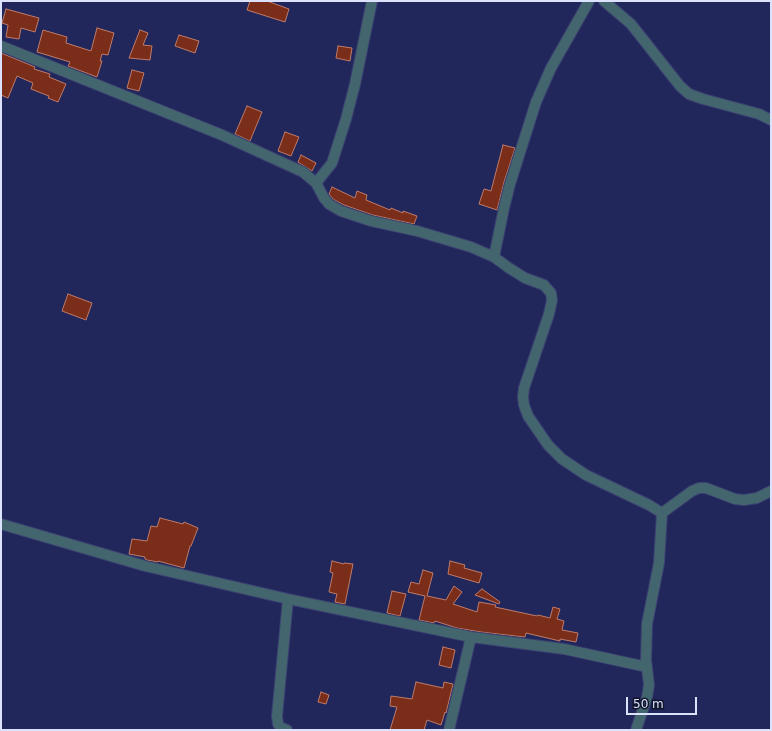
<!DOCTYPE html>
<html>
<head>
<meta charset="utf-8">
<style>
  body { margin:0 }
  #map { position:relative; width:772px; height:731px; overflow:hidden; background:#22275b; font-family:"DejaVu Sans",sans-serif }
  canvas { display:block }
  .frame { position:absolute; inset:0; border:2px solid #dce2fc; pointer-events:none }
  .scale { position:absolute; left:626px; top:697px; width:71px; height:18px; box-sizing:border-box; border:2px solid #dce2fc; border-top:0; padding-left:5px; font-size:12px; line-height:14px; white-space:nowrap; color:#dce2fc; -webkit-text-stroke:3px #10142b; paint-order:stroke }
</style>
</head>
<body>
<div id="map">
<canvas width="772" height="731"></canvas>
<div class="frame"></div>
<div class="scale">50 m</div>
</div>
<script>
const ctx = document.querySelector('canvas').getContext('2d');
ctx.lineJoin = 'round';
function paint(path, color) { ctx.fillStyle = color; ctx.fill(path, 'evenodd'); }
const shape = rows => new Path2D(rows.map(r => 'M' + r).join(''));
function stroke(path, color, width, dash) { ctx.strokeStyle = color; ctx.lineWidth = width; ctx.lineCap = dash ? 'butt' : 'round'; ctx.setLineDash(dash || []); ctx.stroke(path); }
const building = shape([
  [250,1,267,1,289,9,285,22,247,10,250,1],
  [6,9,39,18,35,32,21,28,19,39,6,37,8,25,2,23,6,9],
  [97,28,114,33,108,55,102,54,100,61,102,61,97,77,68,66,70,62,37,52,43,30,67,37,66,43,91,51,97,28],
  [140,30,148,33,143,45,152,46,150,60,129,58,140,30],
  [179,35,199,41,195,53,175,46,179,35],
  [338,46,352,48,350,61,336,58,338,46],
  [1,53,35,67,34,69,50,74,49,77,66,84,58,102,48,98,49,96,31,89,33,83,17,76,8,98,1,95,1,53],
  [132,70,144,73,139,91,127,88,132,70],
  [247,106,262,112,250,141,235,134,247,106],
  [285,132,299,137,291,156,278,151,285,132],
  [503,145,515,148,504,182,497,210,479,204,484,189,491,191,503,145],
  [301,155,316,163,312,171,298,162,301,155],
  [332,187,355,198,357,191,367,195,366,200,390,210,391,208,403,213,403,211,417,216,414,224,373,215,344,205,333,199,329,194,332,187],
  [68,294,92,303,86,320,62,311,68,294],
  [160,518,183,524,184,522,198,528,191,546,190,546,184,568,158,561,158,562,147,560,145,559,145,557,129,554,132,539,147,541,151,526,157,527,160,518],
  [332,561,344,564,344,563,353,564,345,604,335,602,337,594,329,592,333,573,330,572,332,561],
  [450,561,465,565,464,568,482,573,479,583,448,574,450,561],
  [423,570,433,573,427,596,446,600,454,586,462,592,453,604,477,612,479,602,496,605,495,607,537,616,538,615,550,618,553,607,560,609,557,619,564,621,562,630,578,633,576,642,560,639,560,641,526,633,525,637,481,632,457,628,435,621,434,623,419,620,425,596,408,592,411,582,419,584,423,570],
  [482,589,500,602,499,604,475,595,482,589],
  [392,591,406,594,400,616,387,613,392,591],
  [443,647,455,650,451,668,439,665,443,647],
  [416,682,443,688,444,682,453,684,446,713,445,712,441,725,427,720,424,730,390,730,397,707,390,706,391,696,412,699,416,682],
  [321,692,329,695,326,704,318,702,321,692]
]);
const minor = shape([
  [604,1,631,24,680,86,689,94,703,99,759,114,771,120],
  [1,46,222,135,303,172,316,183,324,198,329,204,341,211,371,221,417,231,471,247,494,257,509,268,525,278,544,285,551,293,552,300,549,314,524,388,523,397,524,405,528,416,548,445,562,459,586,475,649,505,662,513],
  [316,183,332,163,346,119,355,84,372,1],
  [494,257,504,208,510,184,536,102,551,68,589,1],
  [1,524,145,566,288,599,471,637,564,649,647,667],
  [287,730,280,727,278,724,277,716,288,599],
  [449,730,471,637],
  [636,730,647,697,649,685,646,660,647,624,659,563,662,513,692,491,699,488,706,488,735,499,744,500,757,498,771,491]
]);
paint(building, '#7a2d19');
stroke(building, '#c07b69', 1);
stroke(minor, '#3c4172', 12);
stroke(minor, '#43656e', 10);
</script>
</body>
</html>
